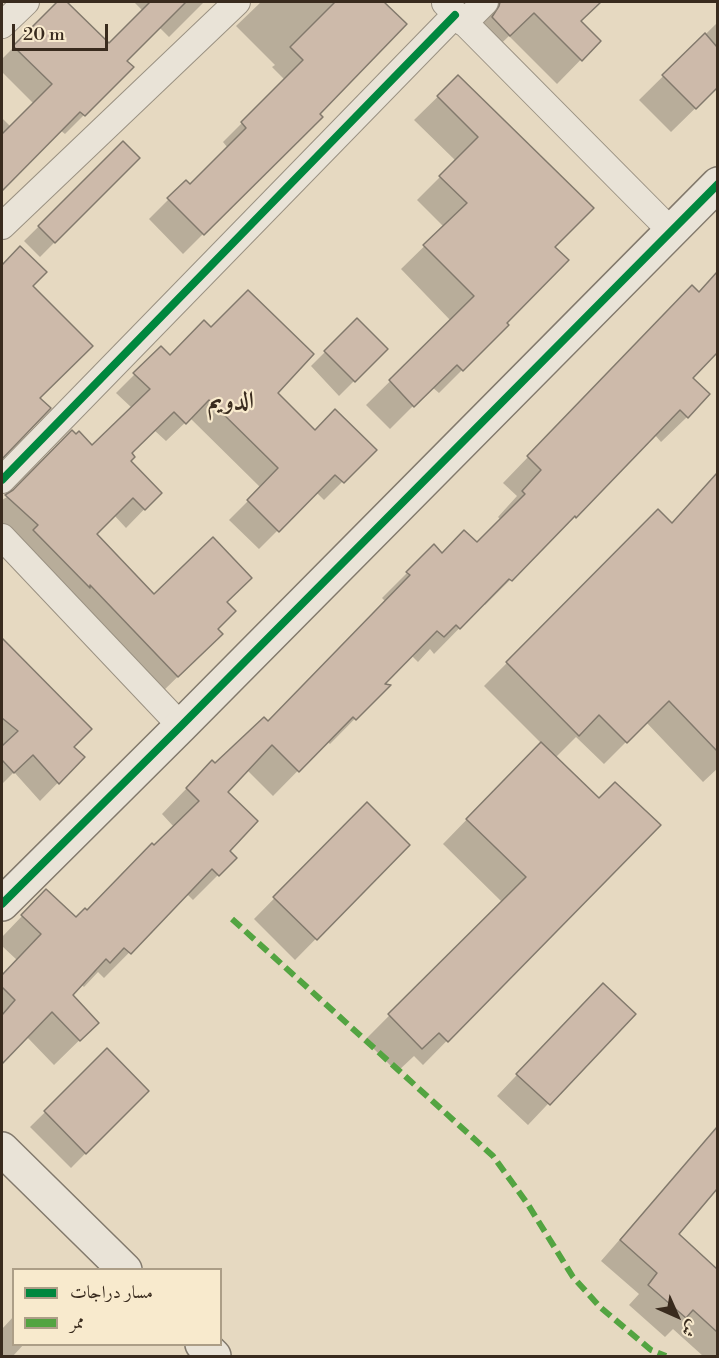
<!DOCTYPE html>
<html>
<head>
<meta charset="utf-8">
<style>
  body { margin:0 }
  #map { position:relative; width:719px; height:1358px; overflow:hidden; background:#e6d9c1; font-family:"Libre Bodoni",Amiri,serif }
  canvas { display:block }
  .frame { position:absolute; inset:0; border:3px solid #392b1e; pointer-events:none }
  .legend { position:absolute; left:12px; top:1268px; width:210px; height:78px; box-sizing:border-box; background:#f8eacd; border:2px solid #ac9e87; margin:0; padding:8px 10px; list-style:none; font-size:18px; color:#392b1e }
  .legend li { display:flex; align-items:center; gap:12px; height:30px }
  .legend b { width:30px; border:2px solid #ac9e87 }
  .north { position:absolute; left:647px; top:1286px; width:60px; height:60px; -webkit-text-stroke:4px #f8eacd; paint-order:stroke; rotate:135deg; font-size:16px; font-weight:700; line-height:24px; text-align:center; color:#392b1e }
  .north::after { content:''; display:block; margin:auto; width:21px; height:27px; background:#392b1e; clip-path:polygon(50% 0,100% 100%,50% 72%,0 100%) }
  .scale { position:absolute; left:12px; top:24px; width:96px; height:27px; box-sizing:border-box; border:3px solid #392b1e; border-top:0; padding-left:8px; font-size:18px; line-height:21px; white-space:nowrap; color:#392b1e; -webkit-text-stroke:4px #f8eacd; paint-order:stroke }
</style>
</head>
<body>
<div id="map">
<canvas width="719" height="1358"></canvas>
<div class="frame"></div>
<ul class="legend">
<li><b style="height:8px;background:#00873e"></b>مسار دراجات</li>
<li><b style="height:8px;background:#53a441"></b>ممر</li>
</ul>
<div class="north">ش</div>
<div class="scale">20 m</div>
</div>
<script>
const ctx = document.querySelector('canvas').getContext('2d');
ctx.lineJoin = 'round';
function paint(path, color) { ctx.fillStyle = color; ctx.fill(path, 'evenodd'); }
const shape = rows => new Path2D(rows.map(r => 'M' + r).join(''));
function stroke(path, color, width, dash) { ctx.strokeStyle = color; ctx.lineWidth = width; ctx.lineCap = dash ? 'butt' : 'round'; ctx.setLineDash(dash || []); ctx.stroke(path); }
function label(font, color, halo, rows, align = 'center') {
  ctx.font = font + ' "Libre Bodoni",Amiri,serif'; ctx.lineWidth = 4.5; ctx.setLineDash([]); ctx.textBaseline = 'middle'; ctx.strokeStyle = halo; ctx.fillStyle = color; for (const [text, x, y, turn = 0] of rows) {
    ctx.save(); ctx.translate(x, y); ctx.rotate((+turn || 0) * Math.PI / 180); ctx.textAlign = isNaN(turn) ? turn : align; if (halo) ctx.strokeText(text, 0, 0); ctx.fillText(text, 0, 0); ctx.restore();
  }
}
const shadow = shape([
  [59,2,65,2,109,45,143,11,134,2,204,2,169,37,159,27,125,61,132,67,65,134,60,130,2,188,2,118,11,127,34,104,2,72,2,59],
  [261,2,382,2,405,24,318,114,320,117,183,254,149,219,186,182,190,186,228,148,223,142,285,80,272,67,275,65,236,26],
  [499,2,521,2,526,6,530,2,600,2,579,22,599,41,557,84,509,36,485,59,476,24],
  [718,22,718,86,671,132,639,100],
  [458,77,553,247,505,323,507,325,439,393,432,387,390,429,366,405,451,321,401,269,444,227,417,200,456,161,414,120],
  [123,143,138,158,40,257,24,241],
  [20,248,31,286,38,398,49,408,2,457,2,267],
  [718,273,718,351,691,378,687,417,661,442,655,435,550,542,549,541,485,605,484,603,434,654,430,649,418,662,411,655,382,685,387,686,330,744,327,741,273,796,247,770,226,792,227,851,235,858,193,900,187,894,104,978,98,972,84,987,81,984,71,995,97,1023,54,1065,26,1036,2,1062,2,977,17,960,2,946,2,937,46,891,76,919,87,912,174,827,162,814,187,788,268,723,386,602,382,598,434,546,442,554,477,544,501,520,498,517,517,496,503,483,667,313,699,293],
  [357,320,386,349,339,396,311,366],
  [161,348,170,357,275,393,315,432,374,450,324,500,316,492,259,549,229,520,261,488,190,418,166,441,154,430,130,454,129,461,160,493,126,528,114,515,95,534,154,596,226,602,216,629,203,652,159,695,2,526,2,500,92,447,132,408,116,393],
  [703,491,718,505,718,650,696,671,718,693,718,768,703,782,646,722,604,764,576,737,555,758,599,800,659,825,423,1065,414,1056,397,1072,365,1040,502,902,443,844,541,743,484,686,658,511,671,524],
  [2,640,90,729,72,747,83,757,40,801,14,772,2,784],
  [367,804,408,845,295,960,254,919],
  [582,1006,633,1014,528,1125,497,1096],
  [107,1051,147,1091,71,1168,30,1127],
  [718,1127,718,1187,677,1234,718,1272,718,1356,703,1356,673,1329,665,1337,629,1305,639,1294,601,1261],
  [14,1316,14,1344,24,1344,13,1356,2,1356,2,1329]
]);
const building = shape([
  [57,2,67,2,109,43,150,2,186,2,127,61,134,67,85,116,80,112,2,191,2,134,52,84,13,46,57,2],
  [335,2,384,2,407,24,320,114,323,117,204,235,167,198,186,180,190,184,246,128,241,122,303,60,290,47,335,2],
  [500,2,601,2,581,21,601,41,582,61,534,13,510,36,492,17,499,6,500,2],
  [705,33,717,47,717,88,696,109,662,75,705,33],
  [458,75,594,208,555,247,569,260,507,323,509,325,463,371,457,365,414,407,389,380,474,296,423,245,467,203,439,176,478,137,437,96,458,75],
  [123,141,140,158,55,243,38,226,123,141],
  [20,246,47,272,33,286,93,346,40,398,51,408,2,459,2,265,20,246],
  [717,272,717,353,693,378,710,394,688,418,680,410,576,518,575,516,512,581,509,579,460,629,456,625,444,637,437,631,385,684,391,685,356,720,353,717,299,772,272,745,228,792,258,821,230,851,237,858,219,876,212,869,131,954,124,948,110,963,106,959,73,995,99,1023,80,1041,52,1012,2,1064,2,1015,15,1000,2,987,2,975,41,934,21,915,46,889,76,917,85,908,87,910,152,843,154,845,199,801,186,788,212,760,215,763,264,717,268,721,410,575,406,572,434,544,442,553,464,530,477,542,525,494,522,491,541,470,527,456,692,285,699,292,717,272],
  [248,290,314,354,278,393,315,430,335,409,377,450,344,483,335,475,279,532,247,500,278,468,209,400,186,424,174,412,132,453,135,457,131,461,162,493,145,510,133,498,97,534,154,594,213,537,252,578,227,602,236,611,218,629,223,634,178,677,90,585,90,588,33,530,38,525,5,495,13,490,72,430,76,434,79,431,92,445,150,389,133,373,161,346,170,355,204,320,211,327,248,290],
  [357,318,388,349,355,382,324,351,357,318],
  [717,473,717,751,669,701,627,743,599,715,579,736,506,662,658,509,672,523,717,473],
  [2,638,92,729,74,747,85,757,59,784,33,755,14,773,2,760,2,746,18,731,2,718,2,638],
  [541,742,599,798,615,782,661,825,448,1042,439,1033,422,1049,388,1014,526,877,466,819,541,742],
  [367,802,410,845,317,940,273,897,367,802],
  [603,983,636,1014,550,1105,516,1074,603,983],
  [107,1048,149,1091,86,1154,44,1111,107,1048],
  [717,1127,717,1189,679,1234,717,1269,717,1332,693,1310,686,1318,648,1285,657,1273,620,1240,717,1127]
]);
const street = shape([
  [445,3,671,231],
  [464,23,485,2],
  [2,25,26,2],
  [2,226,237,2],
  [2,480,455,15],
  [2,537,181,726]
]);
const secondary = shape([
  [2,904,181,726,718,184],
  [2,1149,125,1270],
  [202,1344,214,1356]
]);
const quiet = shape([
  [232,919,493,1156,527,1203,573,1277,600,1307,651,1350,666,1356]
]);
const cycleway = shape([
  [2,480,455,15],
  [2,904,181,726,718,184]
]);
const quarterNames = [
  ["الدويم",231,402]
];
paint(shadow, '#0003');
paint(building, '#cdbaaa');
stroke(building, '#82796c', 1.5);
stroke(street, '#9a9182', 28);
stroke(secondary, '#82796c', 36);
stroke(street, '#e9e3d7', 26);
stroke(secondary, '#e9e3d7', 33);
stroke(quiet, '#53a441', 6, [12, 6]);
stroke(cycleway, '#00873e', 8);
label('bold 24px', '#392b1e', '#f8eacd', quarterNames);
</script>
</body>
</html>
